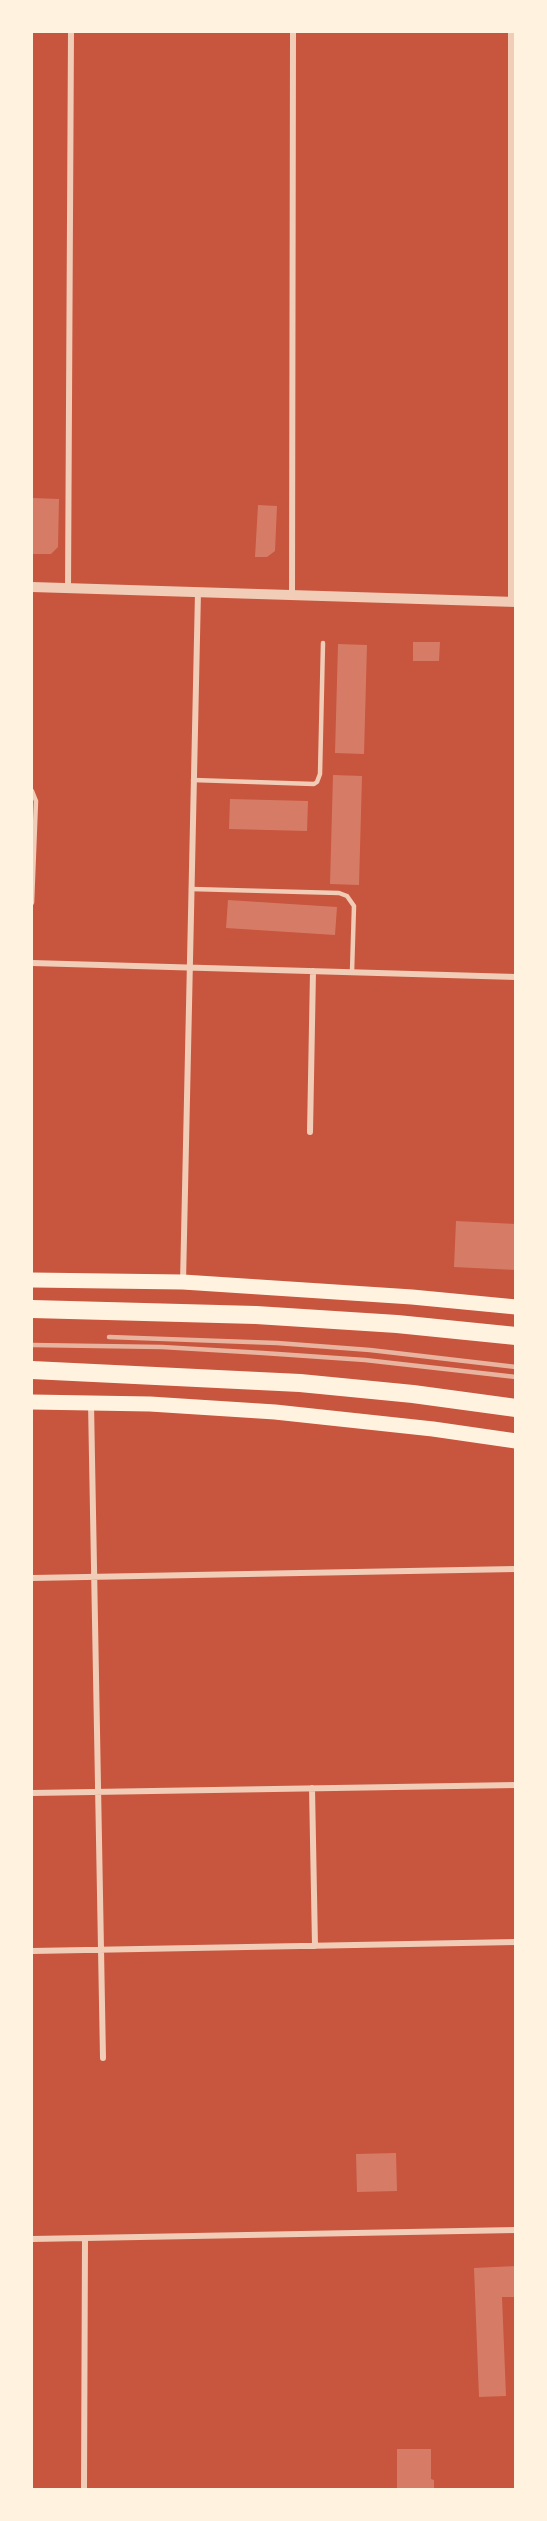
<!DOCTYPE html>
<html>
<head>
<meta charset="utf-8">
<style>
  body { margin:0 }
  #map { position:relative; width:547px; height:2521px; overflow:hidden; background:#c8553d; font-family:Arial,sans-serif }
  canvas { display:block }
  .frame { position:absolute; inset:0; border:33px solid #fff3e0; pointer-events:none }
</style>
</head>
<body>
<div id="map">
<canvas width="547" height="2521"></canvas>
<div class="frame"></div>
</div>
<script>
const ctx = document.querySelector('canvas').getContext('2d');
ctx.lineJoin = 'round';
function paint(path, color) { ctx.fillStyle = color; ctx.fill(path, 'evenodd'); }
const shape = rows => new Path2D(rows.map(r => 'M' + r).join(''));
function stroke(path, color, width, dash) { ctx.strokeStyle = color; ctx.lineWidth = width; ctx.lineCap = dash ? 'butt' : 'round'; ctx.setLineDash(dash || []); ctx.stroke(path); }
const building = shape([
  [32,498,59,499,58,547,51,554,32,554],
  [258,505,277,506,275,551,267,557,255,557],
  [413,642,440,642,439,661,413,661],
  [338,644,367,645,364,754,335,753],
  [333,775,362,776,359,885,330,884],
  [230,799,308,801,307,831,229,829],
  [228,900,337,907,335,935,226,928],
  [456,1221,516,1224,516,1270,454,1267],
  [396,2153,397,2191,357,2192,356,2154],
  [516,2266,516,2297,502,2297,506,2396,479,2397,474,2268],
  [397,2449,431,2449,431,2479,434,2480,434,2490,397,2490]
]);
const service = shape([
  [193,780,314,784,317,782,320,774,323,643],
  [32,791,36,801,32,903],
  [191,889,339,893,347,896,354,906,352,972]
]);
const minor = shape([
  [511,32,511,602],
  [68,589,71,32],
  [292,595,293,32],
  [32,963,516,977],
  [310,1132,313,971],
  [183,1282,198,592],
  [91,1403,103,2058],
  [32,1578,516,1569],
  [312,1788,315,1946],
  [32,1793,516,1785],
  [32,1951,516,1942],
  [32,2239,516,2230],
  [84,2490,85,2238]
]);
const tertiary = shape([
  [32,587,516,602]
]);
const primary = shape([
  [32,1280,183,1282,412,1297,516,1307],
  [32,1402,150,1404,275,1412,433,1429,516,1441]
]);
const motorway = shape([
  [32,1309,256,1315,397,1324,516,1336],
  [32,1370,300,1383,413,1394,516,1408]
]);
const rail = shape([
  [109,1337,277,1343,370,1350,516,1367],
  [32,1345,162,1347,263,1353,365,1360,516,1377]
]);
paint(building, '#d67c66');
stroke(service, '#f1ccb7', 4.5);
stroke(minor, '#f1ccb7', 6);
stroke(tertiary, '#f1ccb7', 10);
stroke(primary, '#fff3e0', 15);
stroke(motorway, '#fff3e0', 18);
stroke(rail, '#e9b49f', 4.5);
</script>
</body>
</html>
